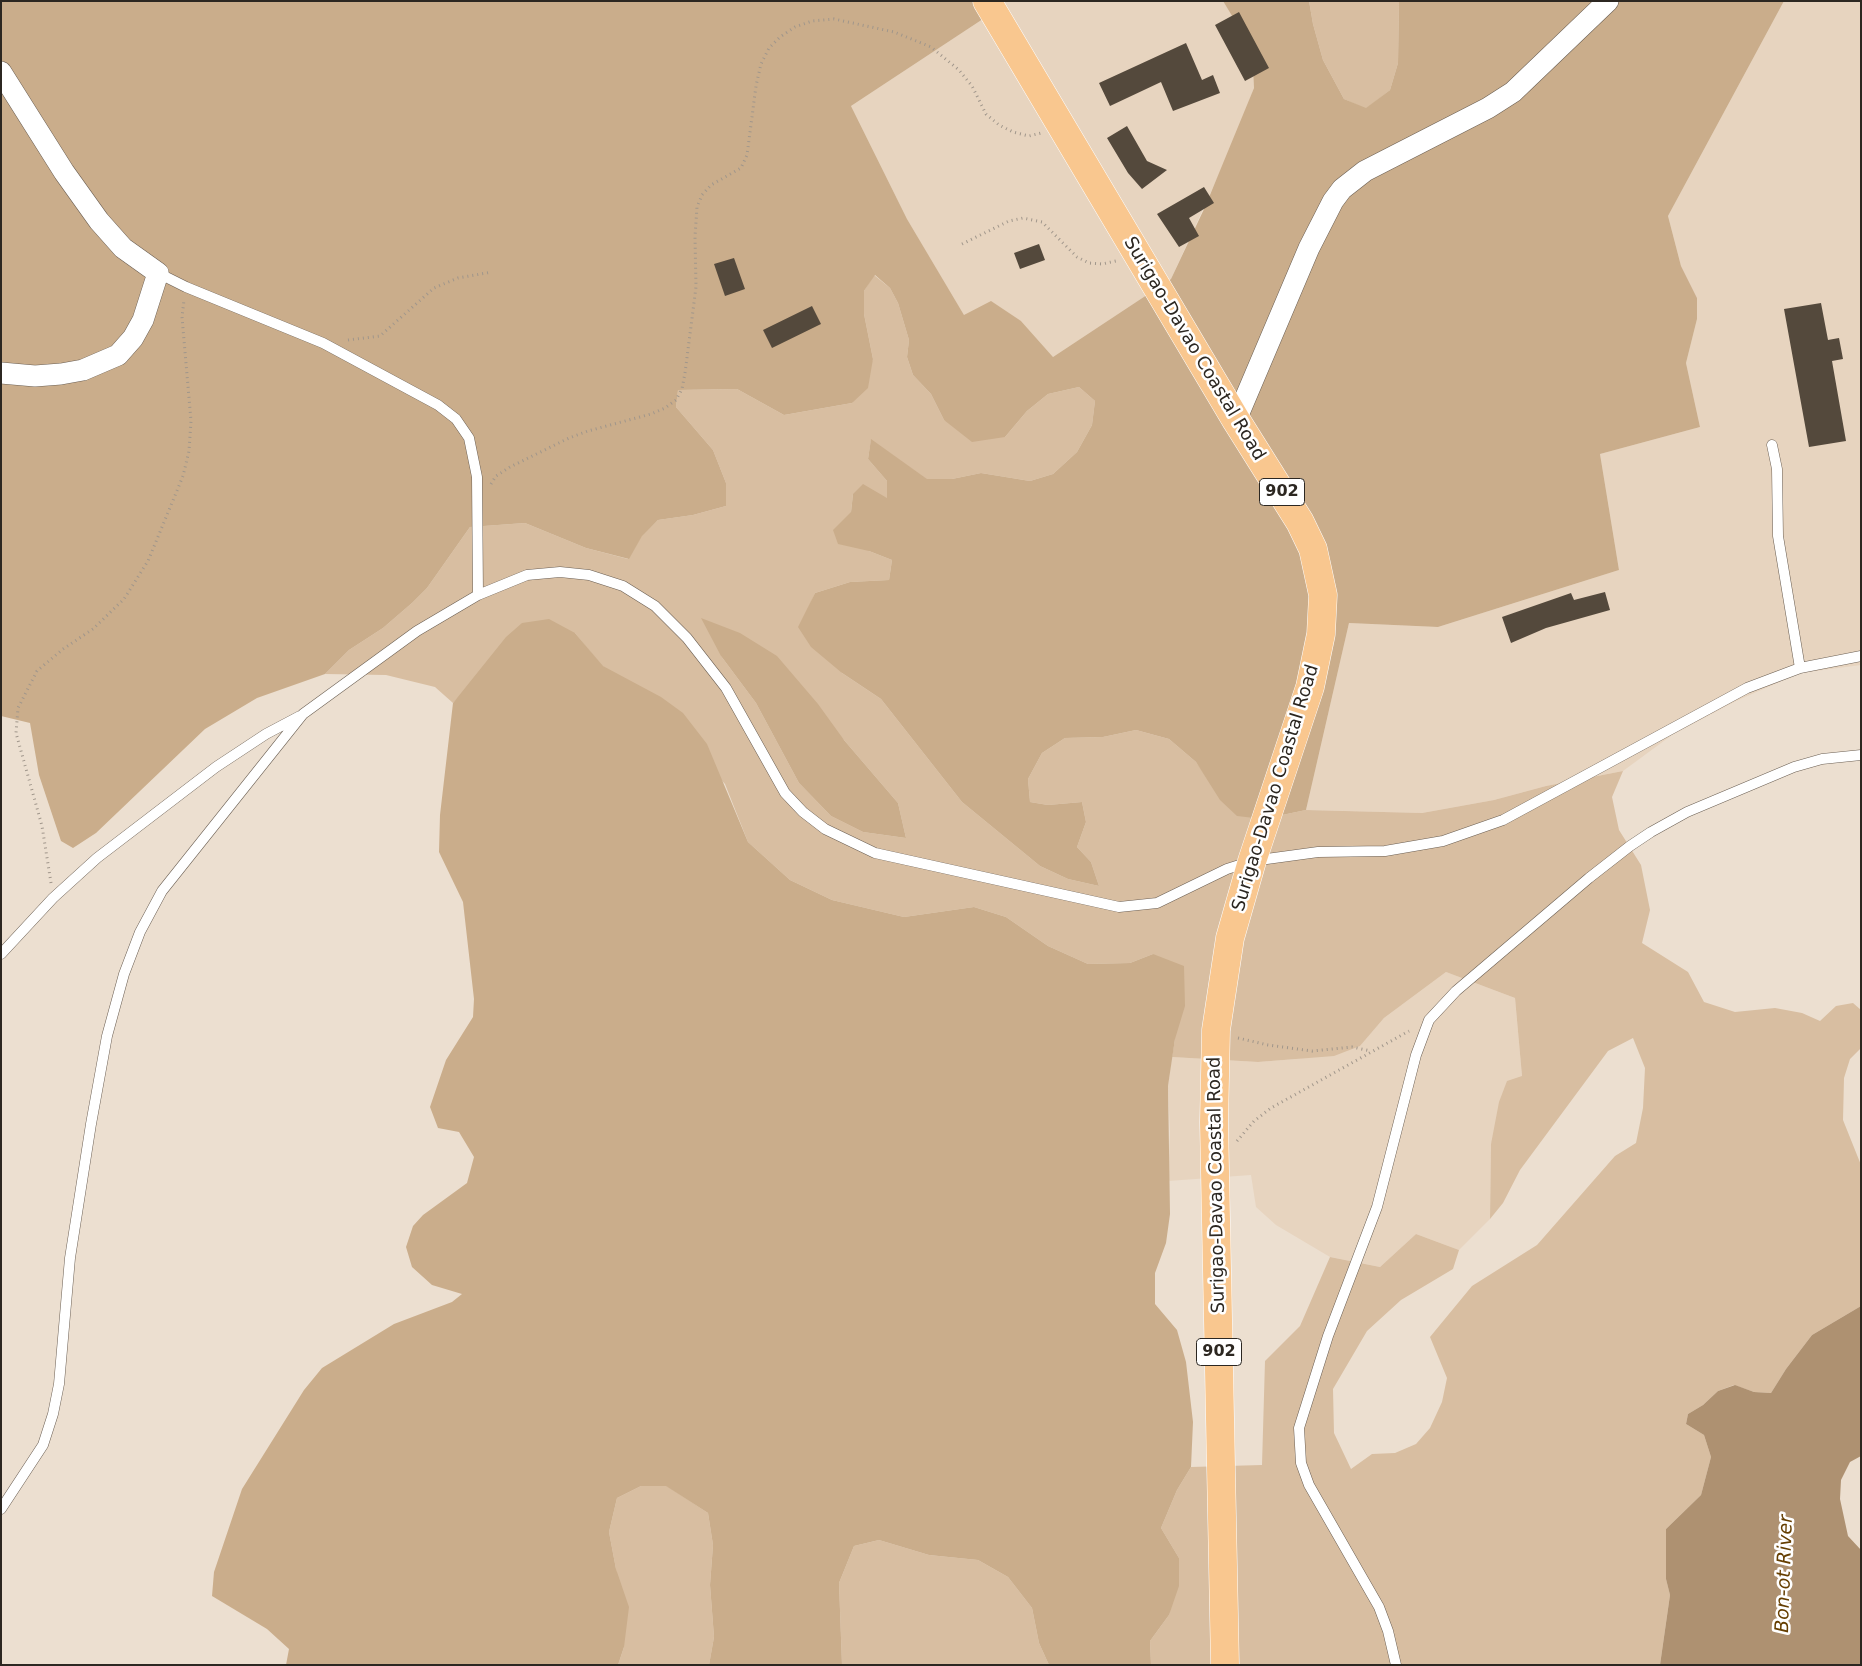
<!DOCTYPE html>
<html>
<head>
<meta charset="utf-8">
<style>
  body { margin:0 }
  #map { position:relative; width:1862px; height:1666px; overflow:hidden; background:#ecdfd0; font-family:"DejaVu Sans",sans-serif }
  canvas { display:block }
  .frame { position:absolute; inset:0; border:2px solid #2c2721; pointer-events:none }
</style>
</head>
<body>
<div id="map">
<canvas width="1862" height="1666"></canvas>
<div class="frame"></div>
</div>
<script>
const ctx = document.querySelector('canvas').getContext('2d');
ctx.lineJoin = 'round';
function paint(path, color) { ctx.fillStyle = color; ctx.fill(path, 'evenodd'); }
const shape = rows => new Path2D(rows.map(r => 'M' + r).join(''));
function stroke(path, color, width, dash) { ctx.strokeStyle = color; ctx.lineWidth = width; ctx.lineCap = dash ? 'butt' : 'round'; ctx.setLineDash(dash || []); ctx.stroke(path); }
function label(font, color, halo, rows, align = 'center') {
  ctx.font = font + ' "DejaVu Sans",sans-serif'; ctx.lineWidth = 5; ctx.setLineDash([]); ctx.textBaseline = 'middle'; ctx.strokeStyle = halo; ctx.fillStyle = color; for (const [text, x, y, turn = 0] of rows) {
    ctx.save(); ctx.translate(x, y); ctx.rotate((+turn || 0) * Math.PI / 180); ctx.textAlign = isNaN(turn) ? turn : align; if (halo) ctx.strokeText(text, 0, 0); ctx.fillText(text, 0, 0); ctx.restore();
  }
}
const built = shape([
  [977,1,1223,1,1252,49,1254,88,1232,146,1171,279,1053,357,1021,321,964,315,907,219,851,106,986,17],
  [1784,1,1861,1,1861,665,1800,673,1736,701,1672,735,1623,771,1546,786,1494,800,1422,813,1306,810,1349,623,1438,627,1619,570,1600,454,1700,427,1686,363,1697,319,1697,298,1681,266,1668,216],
  [1446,972,1515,998,1522,1076,1491,1144,1490,1219,1459,1250,1416,1234,1380,1267,1330,1257,1276,1225,1256,1207,1251,1175,1168,1181,1170,1133,1168,1086,1172,1057,1258,1062,1296,1059,1360,1046,1384,1018]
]);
const green = shape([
  [1309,1,1399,1,1398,63,1390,90,1366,109,1344,99,1323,60,1313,24],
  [874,275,890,288,898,303,909,340,907,357,913,375,931,394,944,420,1005,437,1027,411,1048,394,1079,387,1095,401,1092,425,1077,452,1053,474,1030,481,981,473,952,479,926,479,871,440,868,459,887,481,887,498,853,494,851,512,869,551,892,560,889,580,850,582,815,593,807,611,842,673,881,699,962,802,1040,866,1068,879,1099,886,1091,862,1077,847,1086,822,1082,802,1048,805,1030,802,1028,779,1042,753,1065,738,1103,737,1136,730,1169,739,1196,762,1209,780,1263,819,1306,810,1422,813,1494,800,1546,786,1623,771,1612,797,1619,830,1641,865,1650,910,1642,943,1688,972,1704,1002,1735,1012,1775,1008,1802,1013,1820,1021,1836,1006,1853,1003,1861,1010,1861,1048,1850,1059,1844,1078,1843,1120,1861,1165,1861,1306,1812,1335,1786,1369,1771,1393,1754,1392,1734,1385,1718,1391,1703,1405,1688,1414,1686,1424,1704,1435,1711,1457,1701,1495,1666,1529,1666,1579,1670,1595,1660,1665,1151,1665,1150,1641,1169,1615,1179,1558,1161,1528,1177,1490,1191,1467,1262,1465,1265,1361,1300,1326,1330,1257,1380,1267,1416,1234,1459,1250,1453,1269,1401,1300,1367,1331,1333,1389,1334,1433,1351,1469,1372,1454,1395,1453,1416,1444,1430,1428,1442,1402,1447,1378,1430,1337,1472,1286,1537,1245,1615,1156,1636,1143,1643,1108,1645,1068,1633,1038,1608,1051,1520,1170,1503,1203,1490,1219,1491,1144,1499,1102,1507,1081,1522,1076,1515,998,1446,972,1384,1018,1360,1046,1334,1056,1258,1062,1172,1057,1175,1039,1153,954,1130,963,1088,964,1048,946,1006,917,974,907,904,917,832,900,790,880,748,842,725,784,631,683,602,666,575,633,470,685,453,703,435,687,386,675,325,674,349,650,383,628,412,603,427,588,470,527,525,523,586,548,628,559,642,535,658,520,693,515,726,506,726,483,713,450,676,407,678,390,737,389,784,415,852,403,873,359,864,314,864,291],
  [721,656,844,740,898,803,906,838,863,832,831,816,799,783,756,703],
  [641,1486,667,1486,708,1513,713,1545,710,1585,714,1637,709,1665,618,1665,624,1647,616,1569,609,1532,617,1498],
  [879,1540,929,1555,978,1560,1008,1577,1032,1608,1039,1643,1049,1665,842,1665,839,1583,854,1546]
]);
const forest = shape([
  [1,1,977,1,986,17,851,106,907,219,964,315,991,301,1021,321,1053,357,1171,279,1205,207,1254,88,1252,49,1223,1,1309,1,1313,24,1323,60,1344,99,1366,108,1390,90,1398,63,1399,1,1784,1,1668,216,1681,266,1697,298,1697,319,1686,363,1700,427,1600,454,1619,570,1438,627,1349,623,1306,810,1263,819,1237,816,1220,800,1196,762,1169,739,1136,730,1103,737,1065,738,1042,753,1028,779,1030,802,1048,805,1082,802,1086,822,1077,847,1091,862,1099,886,1068,879,1040,866,962,802,881,699,842,673,811,647,798,627,815,593,850,582,889,580,892,560,869,551,838,544,833,530,851,512,853,494,863,484,887,498,887,481,868,459,871,439,927,479,952,479,981,473,1030,481,1053,474,1077,452,1092,425,1095,401,1079,387,1048,394,1027,411,1005,437,972,442,944,420,931,394,913,375,907,357,909,340,898,303,890,288,875,275,864,291,864,314,873,359,868,388,852,403,784,415,737,389,678,390,676,407,713,450,726,483,726,506,693,515,658,520,642,536,629,559,586,548,525,523,470,527,427,588,412,603,383,628,349,650,325,674,257,698,205,729,96,833,73,848,61,841,39,775,30,723,1,716],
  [701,618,740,633,777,656,818,704,844,740,898,803,906,838,863,832,831,816,799,783,756,703,721,656],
  [549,619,575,633,603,666,661,697,683,713,707,744,748,842,790,880,832,900,904,917,974,907,1006,917,1048,946,1088,964,1130,963,1153,954,1184,966,1185,1006,1175,1039,1168,1086,1170,1214,1166,1243,1155,1273,1155,1304,1177,1330,1186,1362,1193,1422,1191,1467,1177,1490,1161,1528,1179,1558,1179,1586,1169,1615,1150,1641,1151,1665,1049,1665,1039,1643,1032,1608,1008,1577,978,1560,929,1555,879,1540,854,1546,839,1583,842,1665,709,1665,714,1637,710,1585,713,1545,708,1513,666,1486,641,1486,617,1498,609,1532,616,1569,629,1607,624,1647,618,1665,286,1665,289,1649,267,1629,212,1596,214,1572,242,1489,304,1390,322,1368,394,1324,452,1302,462,1294,432,1285,412,1267,406,1247,413,1226,423,1215,467,1183,474,1157,459,1132,438,1128,430,1107,446,1060,473,1017,474,999,463,902,439,852,440,815,453,703,506,637,522,623]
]);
const water = shape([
  [1861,1306,1861,1456,1850,1462,1841,1480,1840,1499,1848,1536,1861,1550,1861,1665,1660,1665,1670,1595,1666,1579,1666,1529,1701,1495,1711,1457,1704,1435,1686,1424,1688,1414,1703,1405,1718,1391,1735,1385,1754,1392,1771,1393,1786,1369,1812,1335]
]);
const building = shape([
  [1239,12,1269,68,1245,81,1215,25],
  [1186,43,1202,80,1213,75,1220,93,1173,111,1161,82,1110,106,1099,83],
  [1127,126,1147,161,1167,170,1142,189,1128,173,1107,138],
  [1204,187,1214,203,1189,218,1199,236,1179,247,1157,214],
  [1039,244,1045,260,1020,269,1014,253],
  [734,258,745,289,725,296,714,264],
  [1821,303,1828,340,1839,338,1843,359,1832,361,1846,441,1809,447,1784,309],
  [812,306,821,324,772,348,763,330],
  [1605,592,1610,610,1546,628,1511,643,1502,617,1571,593,1574,600]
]);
const path = shape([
  [962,244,1009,221,1023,218,1042,222,1077,257,1089,263,1102,264,1116,261],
  [348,340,380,336,434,288,458,278,492,272],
  [491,484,496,476,510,467,569,438,588,431,651,414,665,408,676,400,682,389,685,373,696,287,695,237,697,207,702,195,711,185,741,168,747,155,756,86,761,64,769,48,780,37,795,27,812,21,834,19,894,32,931,47,959,70,972,86,986,114,999,125,1013,132,1029,136,1041,133],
  [51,883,42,826,16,733,18,708,37,671,63,649,93,629,124,599,148,561,174,498,183,476,189,451,191,421,182,317,184,300],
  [1238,1038,1268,1045,1312,1051,1352,1047,1371,1051],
  [1237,1141,1254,1121,1271,1108,1409,1031]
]);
const lane = shape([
  [158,273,186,287,323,343,438,405,456,419,469,438,477,477,478,595],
  [1772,445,1777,469,1778,536,1800,668],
  [1,954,53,898,97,858,216,767,266,734,300,716],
  [1,1509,43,1445,53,1414,59,1384,70,1258,91,1124,107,1036,124,974,140,932,162,891,303,714,417,631,478,595,527,575,560,572,589,575,623,586,655,606,687,638,726,688,785,793,803,812,825,829,875,853,1119,907,1157,903,1227,869,1252,861,1318,852,1385,851,1443,841,1503,820,1747,688,1800,668,1861,656],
  [1396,1665,1388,1631,1379,1607,1309,1485,1301,1463,1299,1428,1328,1336,1377,1207,1416,1055,1429,1020,1456,991,1589,878,1630,846,1651,832,1687,812,1794,767,1822,759,1861,755]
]);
const street = shape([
  [1,72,64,172,99,221,123,248,158,273,143,320,133,338,118,355,83,370,61,374,35,376,1,373],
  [1236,420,1309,248,1333,201,1342,189,1365,171,1488,108,1513,92,1608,1]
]);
const highway = shape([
  [987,1,1236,420,1300,522,1313,549,1323,595,1321,634,1310,687,1252,861,1230,938,1216,1030,1214,1122,1225,1665]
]);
const shields = [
  [1282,492,45],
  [1219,1352,45]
];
const shieldNames = [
  ["902",1282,492],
  ["902",1219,1352]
];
const streetNames = [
  ["Surigao-Davao Coastal Road",1194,349,59],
  ["Surigao-Davao Coastal Road",1276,788,-73],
  ["Surigao-Davao Coastal Road",1217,1185,-91]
];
const waterNames = [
  ["Bon-ot River",1785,1574,-88]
];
paint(built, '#e7d4bf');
paint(green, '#d8bea1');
paint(forest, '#caad8b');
paint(water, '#ae9171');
paint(building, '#54493c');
stroke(lane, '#6b5f53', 11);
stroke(street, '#6b5f53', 22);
stroke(highway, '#fff', 29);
stroke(path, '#a0968b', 3, [1, 4]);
stroke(lane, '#fff', 10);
stroke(street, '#fff', 21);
stroke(highway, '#f9c78f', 28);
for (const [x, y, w] of shields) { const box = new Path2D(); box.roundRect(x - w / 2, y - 13.5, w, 27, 4); ctx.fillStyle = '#fff'; ctx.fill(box); stroke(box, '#2c2721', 1); }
label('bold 16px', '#2c2721', null, shieldNames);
label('18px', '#2c2721', '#fff', streetNames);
label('italic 19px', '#653e00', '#fff', waterNames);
</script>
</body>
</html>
